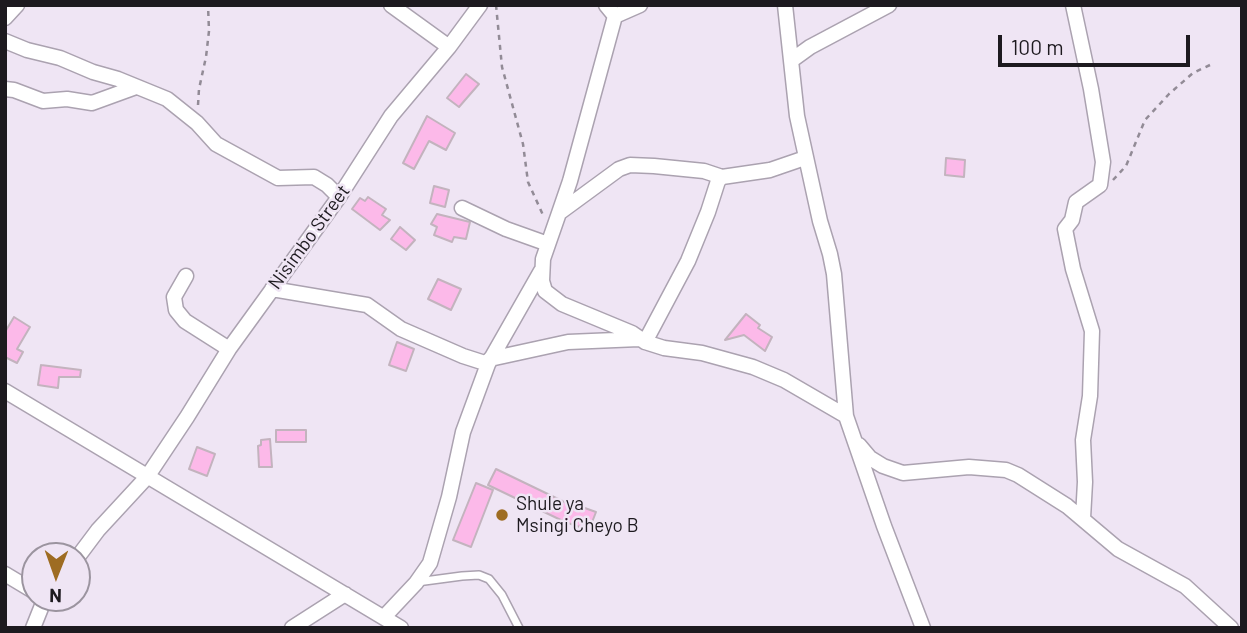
<!DOCTYPE html>
<html>
<head>
<meta charset="utf-8">
<style>
  body { margin:0 }
  #map { position:relative; width:1247px; height:633px; overflow:hidden; background:#efe5f4; font-family:Barlow,sans-serif }
  canvas { display:block }
  .frame { position:absolute; inset:0; border:7px solid #1d1a1f; pointer-events:none }
  .north { position:absolute; left:21px; top:542px; width:70px; height:70px; box-sizing:border-box; background:#efe5f4; border:2px solid #9b949f; border-radius:50%; rotate:181deg; font-size:19px; font-weight:700; line-height:28px; text-align:center; color:#1d1a1f }
  .north::after { content:''; display:block; margin:auto; width:24px; height:32px; background:#9e6c22; clip-path:polygon(50% 0,100% 100%,50% 72%,0 100%) }
  .scale { position:absolute; left:998px; top:35px; width:192px; height:32px; box-sizing:border-box; border:4px solid #1d1a1f; border-top:0; padding-left:9px; font-size:21px; line-height:24px; white-space:nowrap; color:#1d1a1f; -webkit-text-stroke:5px #efe5f4; paint-order:stroke }
</style>
</head>
<body>
<div id="map">
<canvas width="1247" height="633"></canvas>
<div class="frame"></div>
<div class="north">N</div>
<div class="scale">100 m</div>
</div>
<script>
const ctx = document.querySelector('canvas').getContext('2d');
ctx.lineJoin = 'round';
function paint(path, color) { ctx.fillStyle = color; ctx.fill(path, 'evenodd'); }
const shape = rows => new Path2D(rows.map(r => 'M' + r).join(''));
function stroke(path, color, width, dash) { ctx.strokeStyle = color; ctx.lineWidth = width; ctx.lineCap = dash ? 'butt' : 'round'; ctx.setLineDash(dash || []); ctx.stroke(path); }
function label(font, color, halo, rows, align = 'center') {
  ctx.font = font + ' Barlow,sans-serif'; ctx.lineWidth = 5; ctx.setLineDash([]); ctx.textBaseline = 'middle'; ctx.strokeStyle = halo; ctx.fillStyle = color; for (const [text, x, y, turn = 0] of rows) {
    ctx.save(); ctx.translate(x, y); ctx.rotate((+turn || 0) * Math.PI / 180); ctx.textAlign = isNaN(turn) ? turn : align; if (halo) ctx.strokeText(text, 0, 0); ctx.fillText(text, 0, 0); ctx.restore();
  }
}
const building = shape([
  [466,74,479,84,459,107,447,98,466,74],
  [427,116,455,133,446,150,429,141,414,169,403,163,427,116],
  [946,158,965,160,964,177,945,175,946,158],
  [434,186,449,190,445,207,430,203,434,186],
  [368,197,386,209,382,215,390,220,380,230,352,209,360,198,365,201,368,197],
  [437,214,470,222,466,239,454,237,452,242,434,235,437,227,431,224,437,214],
  [400,227,415,240,406,250,391,239,400,227],
  [438,279,461,289,451,310,428,299,438,279],
  [746,314,760,325,758,328,772,337,765,351,744,335,725,340,746,314],
  [14,317,30,327,17,349,23,352,17,363,5,357,5,332,14,317],
  [397,342,414,349,406,371,389,365,397,342],
  [41,365,81,370,80,377,59,377,58,388,38,385,41,365],
  [276,430,306,430,306,442,276,442,276,430],
  [270,439,272,467,259,467,258,446,261,445,261,440,270,439],
  [197,447,215,454,207,476,189,469,197,447],
  [496,469,581,510,582,507,596,512,589,530,565,522,488,485,496,469],
  [476,483,493,490,471,547,453,540,476,483]
]);
const path = shape([
  [496,5,502,67,523,144,528,182,543,215],
  [198,105,199,89,206,57,209,31,208,5],
  [1113,180,1126,166,1145,120,1169,94,1193,73,1210,65]
]);
const service = shape([
  [417,582,462,576,479,575,489,579,502,595,519,628]
]);
const minor = shape([
  [391,5,449,47],
  [606,5,615,16],
  [785,5,797,116,820,221,830,254,834,274,846,416,884,526,923,628],
  [1073,5,1091,89,1103,162,1100,185,1076,202,1072,220,1065,229,1073,269,1092,331,1090,396,1083,440,1085,482,1083,518],
  [5,18,17,5],
  [5,41,27,50,60,58,93,72,118,79,167,99,197,123,216,144,278,178,314,177,327,185,339,197],
  [792,60,810,47,889,5],
  [5,89,14,90,43,101,67,99,92,103,136,87],
  [722,177,704,171,654,166,630,165,619,169,559,213,543,259,542,281,545,291,562,304,632,333,645,342,664,348,702,353,753,367,784,380,846,416],
  [462,208,506,229,548,244],
  [559,213,570,181,615,16,640,5],
  [186,276,174,297,176,310,185,321,229,349],
  [272,289,367,305,401,329,463,356,488,364],
  [645,342,688,261,708,212,718,181,722,177,770,170,805,158],
  [490,359,568,342,639,339],
  [5,391,401,628],
  [859,445,870,458,883,466,903,473,969,467,1006,470,1018,475,1067,506,1118,549,1185,586,1231,628],
  [77,558,98,530,147,477,187,417,229,349,339,197,391,116,449,47,480,5],
  [5,574,35,592],
  [384,617,416,583,430,563,449,497,463,432,488,364,541,271],
  [33,628,45,598],
  [292,628,345,594]
]);
const markers = [
  [502,515,7,"#9e6c22"]
];
const streetNames = [
  ["Nisimbo Street",309,237,-54]
];
const poiNames = [
  ["Shule ya",516,504],
  ["Msingi Cheyo B",516,526]
];
paint(building, '#fcb9e9');
stroke(building, '#c3b3be', 2);
stroke(service, '#aba2b0', 10);
stroke(minor, '#aba2b0', 17);
stroke(path, '#928b96', 2.5, [5, 5]);
stroke(service, '#fff', 7);
stroke(minor, '#fff', 14);
for (const [x, y, r, color] of markers) { const dot = new Path2D(); dot.arc(x, y, r, 0, 2 * Math.PI); ctx.fillStyle = color; ctx.fill(dot); stroke(dot, '#efe5f4', 2.5); }
label('19px', '#1d1a1f', '#efe5f4', streetNames);
label('19px', '#1d1a1f', '#efe5f4', poiNames, 'left');
</script>
</body>
</html>
